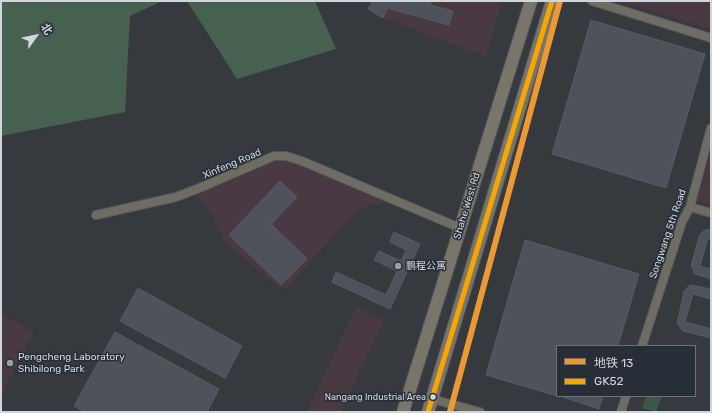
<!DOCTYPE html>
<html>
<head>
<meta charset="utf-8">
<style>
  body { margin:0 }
  #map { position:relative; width:712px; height:413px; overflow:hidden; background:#36393e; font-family:Rubik,"Noto Sans SC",sans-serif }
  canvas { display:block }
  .frame { position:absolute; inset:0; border:2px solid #d1d5dc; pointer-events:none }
  .legend { position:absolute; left:556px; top:345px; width:140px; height:52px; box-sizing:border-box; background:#282e38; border:1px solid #6c717a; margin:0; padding:5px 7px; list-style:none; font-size:12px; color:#d1d5dc }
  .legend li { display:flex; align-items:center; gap:8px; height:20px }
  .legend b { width:20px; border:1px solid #6c717a }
  .north { position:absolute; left:16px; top:16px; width:40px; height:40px; -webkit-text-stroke:3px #282e38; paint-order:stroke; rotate:57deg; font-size:11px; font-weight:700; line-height:16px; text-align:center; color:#d1d5dc }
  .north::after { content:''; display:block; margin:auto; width:14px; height:18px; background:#d1d5dc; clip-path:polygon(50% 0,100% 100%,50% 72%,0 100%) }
</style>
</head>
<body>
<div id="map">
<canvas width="712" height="413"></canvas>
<div class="frame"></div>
<ul class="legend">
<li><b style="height:5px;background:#eb9a33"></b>地铁 13</li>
<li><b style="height:5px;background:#f7a600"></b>GK52</li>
</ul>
<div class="north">北</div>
</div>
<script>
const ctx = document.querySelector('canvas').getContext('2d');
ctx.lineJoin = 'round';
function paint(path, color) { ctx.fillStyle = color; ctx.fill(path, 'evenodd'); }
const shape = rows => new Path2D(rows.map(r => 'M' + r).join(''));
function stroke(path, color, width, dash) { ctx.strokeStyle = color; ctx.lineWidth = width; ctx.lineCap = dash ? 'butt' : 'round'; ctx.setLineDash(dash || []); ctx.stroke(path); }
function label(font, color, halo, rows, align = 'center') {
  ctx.font = font + ' Rubik,"Noto Sans SC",sans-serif'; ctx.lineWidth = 3; ctx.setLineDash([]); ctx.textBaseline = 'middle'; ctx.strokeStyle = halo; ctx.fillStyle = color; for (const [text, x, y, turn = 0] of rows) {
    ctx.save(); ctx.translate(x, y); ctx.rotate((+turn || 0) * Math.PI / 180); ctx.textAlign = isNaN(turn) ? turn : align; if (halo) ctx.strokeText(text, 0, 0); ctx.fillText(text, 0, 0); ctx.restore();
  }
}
const industrial = shape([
  [373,1,502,1,486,57,376,15,368,9],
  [618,1,711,1,711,29],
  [711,154,711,205,697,201],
  [275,160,292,162,385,199,385,203,367,206,355,212,288,287,285,289,279,289,224,240,210,211,195,195],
  [356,307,384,320,340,412,307,412],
  [1,314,34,332,2,393,1,400]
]);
const green = shape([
  [646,396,662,396,656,412,642,408]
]);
const forest = shape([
  [1,1,162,1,130,16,125,112,1,136],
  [187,1,315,1,336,49,237,79]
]);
const building = shape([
  [373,1,416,1,424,3,424,1,431,3,430,5,453,11,449,25,387,8,383,18,368,9,373,1],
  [591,20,705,54,666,188,552,154,591,20],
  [280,181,297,197,271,224,307,259,281,285,229,235,280,181],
  [711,229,711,239,708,238,700,266,711,269,711,279,695,274,691,266,700,234,705,230,711,229],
  [394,232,420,244,390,309,332,282,336,272,386,295,397,271,374,260,379,251,401,261,406,250,390,242,394,232],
  [525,240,639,274,618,346,557,346,557,396,486,375,525,240],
  [690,285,711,289,711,299,693,294,685,322,711,329,711,338,683,331,677,324,684,291,690,285],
  [138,288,242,346,225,378,120,321,138,288],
  [115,332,219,389,207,412,85,412,74,406,115,332],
  [560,396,603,396,599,409,560,396]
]);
const minor = shape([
  [592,1,711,38],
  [690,207,711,213],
  [96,215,176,197,202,187,274,156,286,156,302,161,460,228],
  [642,346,682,222,690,207,711,128],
  [432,399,480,412],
  [621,412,626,396]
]);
const primary = shape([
  [403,412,531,1],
  [428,412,552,1]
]);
const bus1 = shape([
  [428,412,552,1]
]);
const metro1 = shape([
  [450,412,560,1]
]);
const markers = [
  [398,266,4,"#9b9ea5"],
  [10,363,4,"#9b9ea5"],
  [433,397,3.5,"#d1d5dc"]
];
const busNames = [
  ["Nangang Industrial Area",426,397]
];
const streetNames = [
  ["Xinfeng Road",232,164,-23],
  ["Shahe West Rd",467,206,-73],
  ["Songwang 5th Road",668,234,-71]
];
const poiNames = [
  ["鹏程公寓",406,266],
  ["Pengcheng Laboratory",18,357],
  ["Shibilong Park",18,369]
];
paint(industrial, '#483942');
paint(green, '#3d5646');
paint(forest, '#476150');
paint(building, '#4e525a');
stroke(building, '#595b60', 1);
stroke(minor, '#53555a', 10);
stroke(primary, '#53555a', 14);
stroke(minor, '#6f6c63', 8);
stroke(primary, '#79756b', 12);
stroke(bus1, '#f7a600', 5);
stroke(metro1, '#eb9a33', 6);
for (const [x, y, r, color] of markers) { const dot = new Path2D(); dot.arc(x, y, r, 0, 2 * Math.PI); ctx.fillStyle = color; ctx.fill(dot); stroke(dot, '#282e38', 1.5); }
label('9px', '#d1d5dc', '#282e38', busNames, 'right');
label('10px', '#d1d5dc', '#282e38', streetNames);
label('10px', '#d1d5dc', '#282e38', poiNames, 'left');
</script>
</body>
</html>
